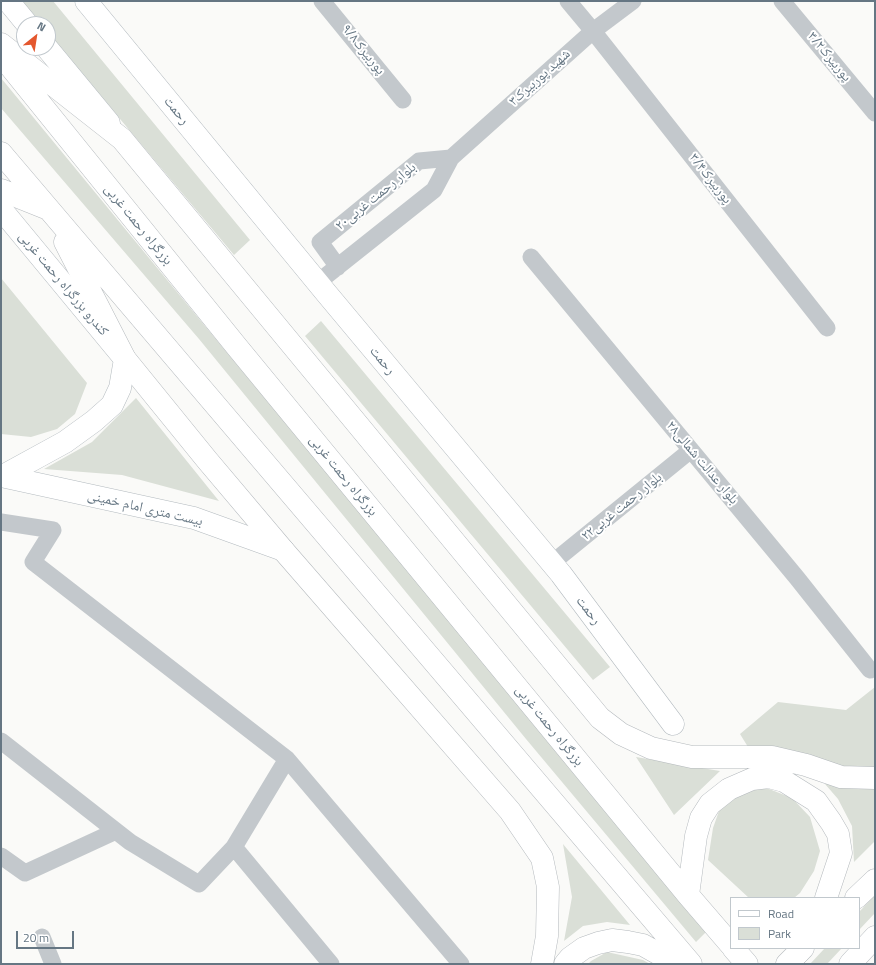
<!DOCTYPE html>
<html>
<head>
<meta charset="utf-8">
<style>
  body { margin:0 }
  #map { position:relative; width:876px; height:965px; overflow:hidden; background:#fafaf8; font-family:"Titillium Web",sans-serif }
  canvas { display:block }
  .frame { position:absolute; inset:0; border:2px solid #657683; pointer-events:none }
  .legend { position:absolute; left:730px; top:897px; width:130px; height:52px; box-sizing:border-box; background:#fff; border:1px solid #c1c8cd; margin:0; padding:5px 7px; list-style:none; font-size:12px; color:#657683 }
  .legend li { display:flex; align-items:center; gap:8px; height:20px }
  .legend b { width:20px; border:1px solid #c1c8cd }
  .north { position:absolute; left:16px; top:16px; width:40px; height:40px; box-sizing:border-box; background:#fff; border:1px solid #c1c8cd; border-radius:50%; rotate:30deg; font-size:11px; font-weight:700; line-height:16px; text-align:center; color:#657683 }
  .north::after { content:''; display:block; margin:auto; width:14px; height:18px; background:#e4572e; clip-path:polygon(50% 0,100% 100%,50% 72%,0 100%) }
  .scale { position:absolute; left:16px; top:931px; width:58px; height:18px; box-sizing:border-box; border:2px solid #657683; border-top:0; padding-left:5px; font-size:12px; line-height:14px; white-space:nowrap; color:#657683; -webkit-text-stroke:3px #fff; paint-order:stroke }
</style>
</head>
<body>
<div id="map">
<canvas width="876" height="965"></canvas>
<div class="frame"></div>
<ul class="legend">
<li><b style="height:5px;background:#fff"></b>Road</li>
<li><b style="height:11px;background:#dadfd7"></b>Park</li>
</ul>
<div class="north">N</div>
<div class="scale">20 m</div>
</div>
<script>
const ctx = document.querySelector('canvas').getContext('2d');
ctx.lineJoin = 'round';
function paint(path, color) { ctx.fillStyle = color; ctx.fill(path, 'evenodd'); }
const shape = rows => new Path2D(rows.map(r => 'M' + r).join(''));
function stroke(path, color, width, dash) { ctx.strokeStyle = color; ctx.lineWidth = width; ctx.lineCap = dash ? 'butt' : 'round'; ctx.setLineDash(dash || []); ctx.stroke(path); }
function label(font, color, halo, rows, align = 'center') {
  ctx.font = font + ' "Titillium Web","Noto Naskh Arabic",sans-serif'; ctx.lineWidth = 4; ctx.setLineDash([]); ctx.textBaseline = 'middle'; ctx.strokeStyle = halo; ctx.fillStyle = color; for (const [text, x, y, turn = 0] of rows) {
    ctx.save(); ctx.translate(x, y); ctx.rotate((+turn || 0) * Math.PI / 180); ctx.textAlign = isNaN(turn) ? turn : align; if (halo) ctx.strokeText(text, 0, 0); ctx.fillText(text, 0, 0); ctx.restore();
  }
}
const green = shape([
  [21,1,53,1,250,240,234,255,48,33,48,24,40,24],
  [1,78,205,326,707,931,696,942,526,739,199,339,1,108],
  [1,278,87,383,75,414,57,429,31,437,1,434],
  [321,321,610,667,593,680,305,336],
  [136,398,219,501,122,475,44,469,92,442],
  [875,687,875,773,748,747,740,734,778,702,846,710],
  [636,757,720,771,674,815],
  [825,784,875,784,875,841,854,862,852,826,838,799],
  [764,787,792,798,810,817,820,851,814,871,800,893,794,898,749,898,708,860,713,828,719,811,737,795],
  [563,844,630,925,607,922,583,926,564,941,572,897],
  [875,895,875,913,859,930,859,912],
  [825,948,842,948,827,964,810,964],
  [607,952,643,960,650,964,588,964,591,961]
]);
const street = shape([
  [322,1,403,100],
  [568,1,593,31,827,328],
  [782,1,875,113],
  [531,257,797,578,870,670],
  [338,267,320,242,419,161,451,158],
  [317,283,434,190,451,158,593,31,633,1],
  [1,522,53,530,33,562,287,759,461,964],
  [552,563,691,450],
  [1,741,130,842,199,884,234,847,287,759],
  [234,847,331,964],
  [1,856,25,873,116,831],
  [42,937,53,964]
]);
const secondary = shape([
  [8,1,27,24],
  [86,1,327,294,561,574,673,724],
  [47,48,109,123],
  [1,209,125,359,120,388,112,405,94,421,65,442,3,476],
  [1,476,194,518,283,550]
]);
const primary = shape([
  [856,898,875,880],
  [787,964,803,948],
  [850,964,875,937]
]);
const highway = shape([
  [1,44,122,139,600,718,621,734,651,748,692,757,772,757,806,765,841,777,875,778],
  [1,55,237,347,688,895,731,945],
  [1,153,691,964],
  [1,190,46,208],
  [65,242,125,359,207,460,283,550,510,811,542,858,548,887,547,936,542,964],
  [688,895,696,836,701,818,710,804,729,789,752,779,769,777,784,781,816,801,831,822,838,834,841,853,826,898],
  [733,948,747,964],
  [798,953,801,948],
  [565,964,570,958,584,948,598,943,612,940,628,942,643,945,677,964]
]);
const streetNames = [
  ["پوربیرک۹/۸",363,50,51],
  ["پوربیرک۳/۲",829,57,50],
  ["شهید پوربیرک۳",540,78,-42],
  ["رحمت",176,111,51],
  ["پوربیرک۳/۴",710,179,52],
  ["بلوار رحمت غربی۲۰",376,197,-39],
  ["بزرگراه رحمت غربی",138,225,51],
  ["کندرو بزرگراه رحمت غربی",63,284,50],
  ["رحمت",382,361,50],
  ["بلوار عدالت شمالی۲۸",702,463,50],
  ["بزرگراه رحمت غربی",343,476,51],
  ["بلوار رحمت غربی۲۲",622,507,-39],
  ["بیست متری امام خمینی",145,509,13],
  ["رحمت",588,611,53],
  ["بزرگراه رحمت غربی",549,726,51]
];
paint(green, '#dadfd7');
stroke(secondary, '#b3babf', 23);
stroke(primary, '#b5babe', 23);
stroke(highway, '#b4b9bd', 23);
stroke(street, '#c3c8cc', 17);
stroke(secondary, '#fff', 22);
stroke(primary, '#fff', 22);
stroke(highway, '#fff', 22);
label('14px', '#657683', '#fff', streetNames);
</script>
</body>
</html>
